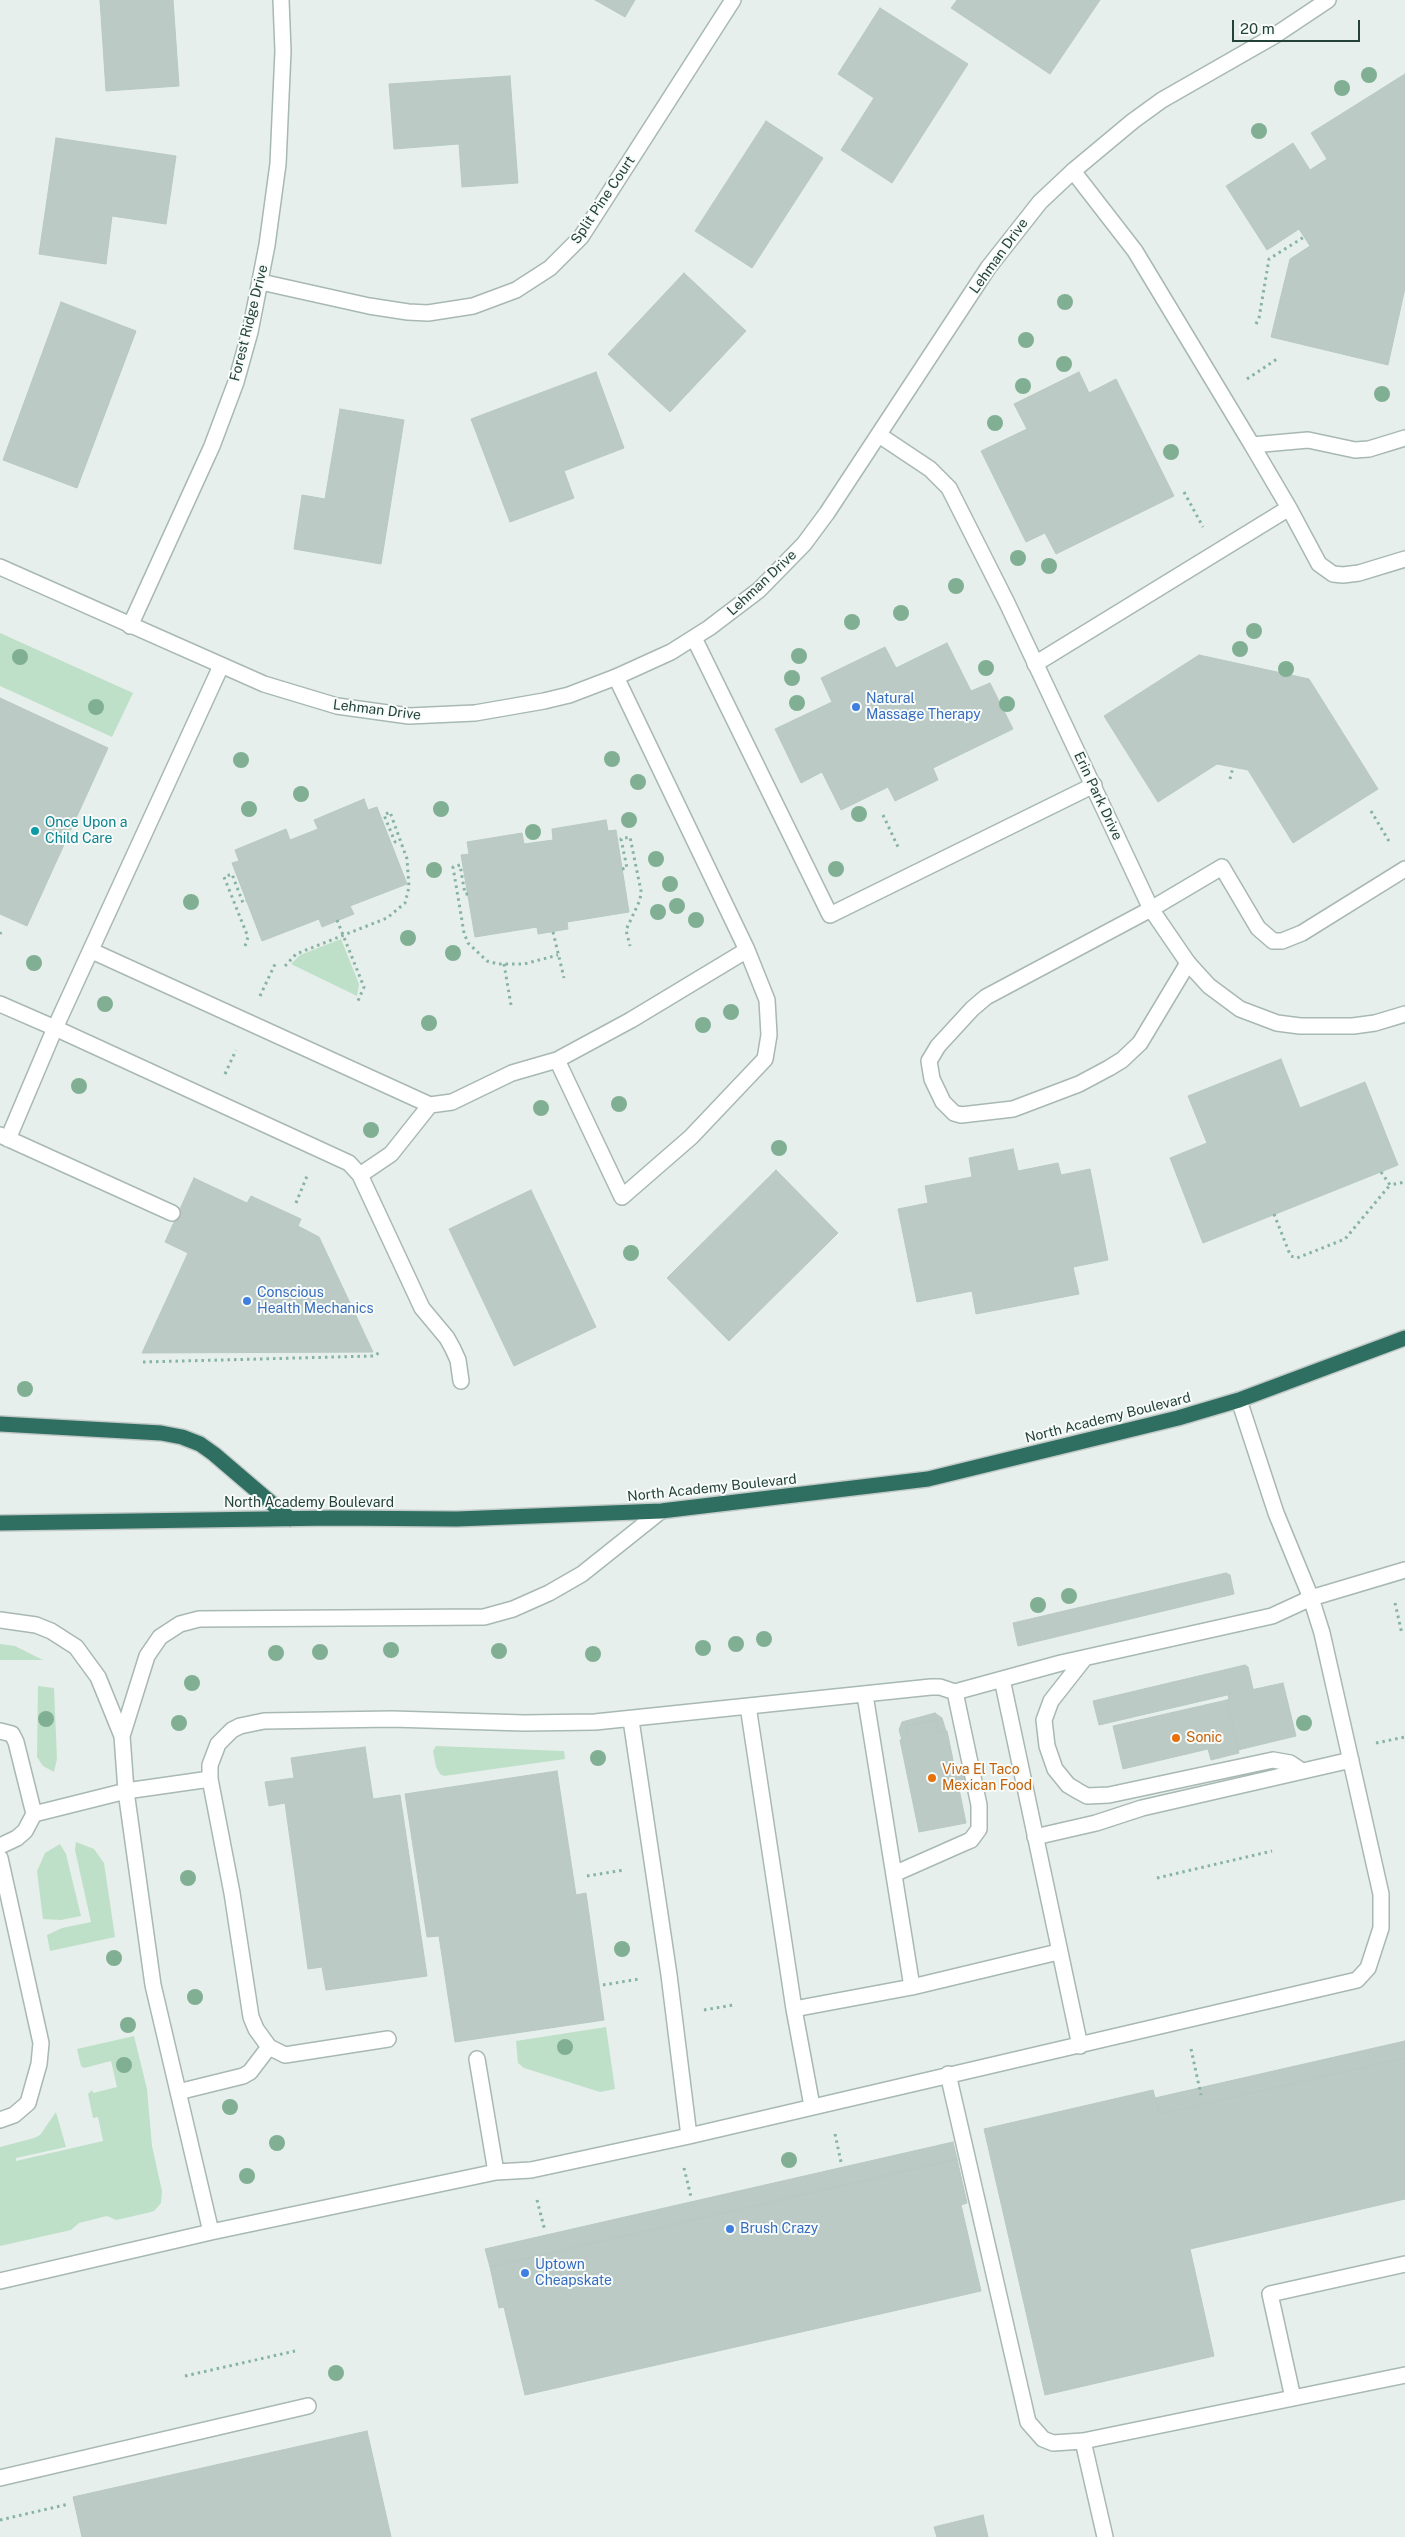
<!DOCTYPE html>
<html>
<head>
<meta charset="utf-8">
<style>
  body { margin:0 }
  #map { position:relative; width:1405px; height:2537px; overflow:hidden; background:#e6efeb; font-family:"Public Sans",sans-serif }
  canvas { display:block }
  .scale { position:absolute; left:1232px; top:20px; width:128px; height:22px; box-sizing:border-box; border:2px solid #24423a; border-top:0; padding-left:6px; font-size:15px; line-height:18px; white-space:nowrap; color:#24423a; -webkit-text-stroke:4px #f7fbf9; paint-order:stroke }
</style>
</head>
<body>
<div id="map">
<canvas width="1405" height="2537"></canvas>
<div class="scale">20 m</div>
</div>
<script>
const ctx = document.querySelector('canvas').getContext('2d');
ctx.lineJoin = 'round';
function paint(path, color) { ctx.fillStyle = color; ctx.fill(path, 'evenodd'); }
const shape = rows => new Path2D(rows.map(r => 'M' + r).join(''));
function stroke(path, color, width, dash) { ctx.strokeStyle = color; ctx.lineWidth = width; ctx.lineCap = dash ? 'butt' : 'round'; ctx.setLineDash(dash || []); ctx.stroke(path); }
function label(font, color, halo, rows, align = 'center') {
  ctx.font = font + ' "Public Sans",sans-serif'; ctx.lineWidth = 4; ctx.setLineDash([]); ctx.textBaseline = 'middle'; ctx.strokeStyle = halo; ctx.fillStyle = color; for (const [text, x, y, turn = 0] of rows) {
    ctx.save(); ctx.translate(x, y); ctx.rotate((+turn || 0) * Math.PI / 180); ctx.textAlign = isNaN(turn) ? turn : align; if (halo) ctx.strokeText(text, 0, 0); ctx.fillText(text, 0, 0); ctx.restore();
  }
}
const green = shape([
  [0,633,133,693,112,737,0,686],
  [341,939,359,984,357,996,291,964,300,955],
  [0,1644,15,1646,43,1660,0,1660],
  [38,1686,54,1688,57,1759,54,1772,43,1766,37,1757],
  [436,1746,564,1751,565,1759,444,1776,440,1774,436,1767,433,1751],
  [76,1842,94,1849,104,1863,115,1937,50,1951,47,1935,62,1928,91,1922,75,1850],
  [60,1844,66,1854,81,1916,61,1920,43,1919,37,1871,45,1853],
  [606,2027,615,2089,600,2092,524,2068,518,2063,516,2041],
  [134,2036,147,2089,152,2146,162,2191,161,2203,154,2211,147,2213,116,2220,107,2216,79,2223,71,2230,0,2246,0,2147,34,2138,40,2135,56,2112,66,2147,16,2158,16,2161,103,2141,98,2117,93,2118,88,2094,92,2090,93,2093,117,2087,111,2061,84,2068,81,2066,77,2049]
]);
const building = shape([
  [100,0,173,0,179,86,106,91,100,0],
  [595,0,635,0,625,17,595,0],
  [957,0,1100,0,1050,74,951,8,957,0],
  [880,8,968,64,892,183,841,150,874,98,838,74,880,8],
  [1405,74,1405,288,1388,365,1271,337,1290,259,1310,246,1299,229,1267,250,1226,186,1293,143,1310,170,1327,159,1311,133,1405,74],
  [510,76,518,183,462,187,459,144,394,149,389,84,510,76],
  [766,121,823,158,752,268,695,231,766,121],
  [56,138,176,156,166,224,112,216,106,264,39,254,56,138],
  [684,273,746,331,670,412,608,354,684,273],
  [61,302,136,331,77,488,3,460,61,302],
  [596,372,624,448,564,471,574,498,510,522,471,419,596,372],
  [1079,372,1089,393,1116,379,1174,496,1056,554,1045,533,1026,542,981,451,1027,429,1014,404,1079,372],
  [340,409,404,420,381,564,294,549,302,495,325,499,340,409],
  [947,643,971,691,990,683,1013,729,933,768,938,780,895,801,888,787,841,810,822,772,801,783,775,729,832,702,821,678,885,647,896,668,947,643],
  [1199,655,1309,679,1378,789,1293,843,1248,770,1217,764,1158,802,1104,716,1199,655],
  [0,698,108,748,27,926,0,914,0,698],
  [364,799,368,810,377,807,407,884,350,906,354,914,322,927,319,919,262,941,232,863,239,861,235,850,286,829,290,840,318,829,314,820,364,799],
  [606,820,608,831,616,830,629,912,567,922,568,929,538,934,537,927,475,937,461,855,469,854,467,842,522,833,524,844,553,840,552,829,606,820],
  [1281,1059,1300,1108,1365,1082,1398,1165,1203,1243,1170,1158,1207,1143,1188,1096,1281,1059],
  [1013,1149,1018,1171,1058,1163,1061,1175,1090,1169,1108,1260,1073,1267,1079,1294,976,1314,972,1291,917,1302,898,1209,928,1203,925,1186,972,1177,969,1158,1013,1149],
  [776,1170,838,1233,729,1341,667,1278,776,1170],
  [194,1178,247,1203,251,1196,301,1219,298,1226,319,1237,373,1352,142,1353,188,1253,165,1242,194,1178],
  [531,1190,596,1327,514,1366,449,1229,531,1190],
  [1226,1573,1230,1575,1234,1594,1018,1646,1013,1623,1226,1573],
  [1245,1665,1248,1667,1253,1689,1099,1725,1093,1701,1245,1665],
  [1283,1683,1296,1736,1238,1750,1227,1700,1229,1699,1228,1695,1283,1683],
  [1227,1700,1239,1753,1211,1760,1208,1749,1123,1769,1113,1726,1227,1700],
  [935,1713,942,1718,946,1731,938,1732,936,1720,906,1726,908,1738,902,1740,899,1730,902,1722,935,1713],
  [936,1720,938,1732,947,1731,966,1823,919,1832,900,1740,908,1738,906,1726,936,1720],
  [365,1747,373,1799,400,1795,427,1976,326,1990,322,1967,308,1969,285,1803,269,1806,265,1782,294,1778,291,1758,365,1747],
  [963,1769,966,1785,959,1786,956,1770,963,1769],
  [557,1771,576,1895,586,1893,604,2020,455,2042,439,1936,427,1937,405,1794,557,1771],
  [1405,2041,1405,2058,1159,2114,1155,2098,1405,2041],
  [1405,2058,1405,2199,1190,2249,1214,2356,1045,2395,984,2129,1153,2090,1159,2114,1405,2058],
  [953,2142,957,2159,490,2267,485,2249,953,2142],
  [957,2159,967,2203,961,2205,981,2291,525,2395,504,2307,499,2308,490,2267,957,2159],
  [367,2431,391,2537,82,2537,73,2497,367,2431],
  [983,2515,988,2537,937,2537,934,2527,983,2515]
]);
const path = shape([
  [1256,324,1259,318,1269,259,1304,237],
  [1247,379,1277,359],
  [1184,492,1203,527],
  [1230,779,1233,767],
  [1371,811,1390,843],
  [883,815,899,849],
  [622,869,627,868,621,839,630,837,641,891,640,900,626,930,630,946],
  [468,894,465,894,460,865,453,867,464,933,468,943,487,961,498,964,524,964,558,955],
  [337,920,364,987,357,1003],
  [553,932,564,978],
  [0,934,1,932],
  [245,946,248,937,224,877,232,874,243,903,246,901],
  [504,964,511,1005],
  [285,966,296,954,387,918,405,903,409,887,407,859,390,812,384,815,395,842,391,844],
  [260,996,276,962],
  [225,1074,236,1050],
  [1381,1172,1390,1185,1405,1182],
  [296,1203,307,1176],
  [1274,1214,1289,1252,1291,1256,1297,1258,1345,1239,1390,1185],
  [143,1362,374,1356,380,1352],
  [1395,1603,1402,1634],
  [1376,1743,1405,1737],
  [587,1876,624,1870],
  [1157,1878,1272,1851],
  [603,1985,639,1979],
  [704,2010,733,2005],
  [1191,2049,1201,2095],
  [835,2134,841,2162],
  [684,2168,691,2197],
  [537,2200,545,2231],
  [185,2376,295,2351],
  [0,2520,69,2504]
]);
const lane = shape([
  [1073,171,1135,251,1252,445,1308,440,1355,450,1369,449,1405,438],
  [1289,508,1319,564,1333,574,1343,575,1359,573,1405,559],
  [694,638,830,915,1094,785],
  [1035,664,1289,508,1252,445],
  [92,951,430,1105,452,1102,512,1073,557,1060,631,1020,747,950,616,677],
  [1188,963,1140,1043,1122,1060,1109,1068,1079,1084,1013,1109,961,1115,954,1113,943,1102,932,1079,929,1061,938,1046,972,1009,986,997,1151,909,1222,867,1258,928,1273,941,1282,941,1302,933,1405,869],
  [0,1004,55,1028,221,666],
  [557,1060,622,1197,691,1137,765,1059,769,1035,767,1000,747,950],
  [0,1135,172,1213],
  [8,1139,55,1028,349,1163,360,1175,422,1308,447,1338,453,1349,458,1360,461,1381],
  [360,1175,391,1154,430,1105],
  [0,1620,36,1625,51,1631,76,1647,98,1677,122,1736,126,1791,153,1985,211,2232,0,2281],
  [1084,1659,1051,1701,1044,1720,1047,1746,1055,1769,1068,1785,1078,1791,1087,1796,1109,1795,1273,1760,1290,1763,1302,1771],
  [1002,1679,1080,2046],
  [865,1695,912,1987],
  [748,1706,794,2009,912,1987,1058,1952],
  [631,1720,669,1975,689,2136],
  [0,1731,12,1734,16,1742,34,1814,126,1791,210,1779],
  [122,1736,147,1656,160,1637,180,1624,199,1619,484,1617,513,1609,549,1593,582,1574,661,1511],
  [1035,1837,1096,1823,1142,1808,1351,1760],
  [0,1846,17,1838,25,1831,34,1814],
  [0,1858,41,2043,39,2064,28,2103,14,2115,0,2120],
  [894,1874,964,1843,971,1840,979,1829,979,1805,955,1692],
  [794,2009,812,2106],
  [388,2039,285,2055,269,2047,256,2029,251,2017,232,1893,210,1779,210,1765,218,1744,232,1730,240,1726,264,1721,392,1719,524,1723,595,1722,931,1687,940,1687,955,1692,1061,1663,1272,1616,1311,1598,1405,1570],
  [477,2059,496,2172],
  [948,2074,1028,2422,1043,2439,1053,2443,1083,2441],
  [178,2092,243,2076,250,2072,269,2047],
  [211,2232,496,2172,531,2170,689,2136,1357,1980,1368,1968,1381,1928,1381,1894,1322,1633,1311,1598,1276,1513,1239,1400],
  [1293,2398,1270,2294,1405,2264],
  [0,2478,308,2406],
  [1105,2537,1083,2441,1405,2375]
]);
const street = shape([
  [261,282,369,306,408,312,428,313,473,306,516,290,550,268,581,237,733,0],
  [879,435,930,469,949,488,1007,603,1151,909,1188,963,1209,986,1240,1009,1277,1023,1300,1026,1353,1026,1375,1023,1405,1014],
  [0,567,264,684,337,706,409,716,475,713,544,701,569,695,616,677,671,652,709,628,759,590,804,544,827,513,988,268,1040,202,1073,171,1133,121,1162,100,1274,36,1328,0],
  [130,626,212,446,236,382,250,332,267,245,278,164,283,51,281,0]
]);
const highway = shape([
  [0,1424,161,1433,182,1437,200,1444,214,1454,290,1519],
  [0,1523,332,1518,457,1519,661,1511,928,1479,1178,1418,1239,1400,1405,1338]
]);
const trees = [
  [1369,75],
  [1342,88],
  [1259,131],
  [1065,302],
  [1026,340],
  [1064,364],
  [1023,386],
  [1382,394],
  [995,423],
  [1171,452],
  [1018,558],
  [1049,566],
  [956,586],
  [901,613],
  [852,622],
  [1254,631],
  [1240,649],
  [799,656],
  [20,657],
  [986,668],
  [1286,669],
  [792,678],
  [797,703],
  [1007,704],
  [96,707],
  [612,759],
  [241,760],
  [638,782],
  [301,794],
  [249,809],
  [441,809],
  [859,814],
  [629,820],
  [533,832],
  [656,859],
  [836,869],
  [434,870],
  [670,884],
  [191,902],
  [677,906],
  [658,912],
  [696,920],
  [408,938],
  [453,953],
  [34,963],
  [105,1004],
  [731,1012],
  [429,1023],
  [703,1025],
  [79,1086],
  [619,1104],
  [541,1108],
  [371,1130],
  [779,1148],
  [631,1253],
  [25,1389],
  [1069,1596],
  [1038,1605],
  [764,1639],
  [736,1644],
  [703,1648],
  [391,1650],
  [499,1651],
  [320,1652],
  [276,1653],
  [593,1654],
  [192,1683],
  [46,1719],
  [179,1723],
  [1304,1723],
  [598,1758],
  [188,1878],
  [622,1949],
  [114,1958],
  [195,1997],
  [128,2025],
  [565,2047],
  [124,2065],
  [230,2107],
  [277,2143],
  [789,2160],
  [247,2176],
  [336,2373]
];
const markers = [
  [856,707,5,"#3f7fe0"],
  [35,831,5,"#0f9aa8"],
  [247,1301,5,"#3f7fe0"],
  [1176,1738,5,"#e8710a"],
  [932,1778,5,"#e8710a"],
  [730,2229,5,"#3f7fe0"],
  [525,2273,5,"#3f7fe0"]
];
const streetNames = [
  ["Split Pine Court",603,200,-56],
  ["Lehman Drive",999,256,-54],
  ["Forest Ridge Drive",249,323,-76],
  ["Lehman Drive",762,583,-43],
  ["Lehman Drive",377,710,7],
  ["Erin Park Drive",1098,796,65],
  ["North Academy Boulevard",1108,1418,-14],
  ["North Academy Boulevard",712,1488,-6],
  ["North Academy Boulevard",309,1503]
];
const shopNames = [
  ["Natural",866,699],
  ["Massage Therapy",866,715],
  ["Conscious",257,1293],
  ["Health Mechanics",257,1309],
  ["Brush Crazy",740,2229],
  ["Uptown",535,2265],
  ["Cheapskate",535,2281]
];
const cultureNames = [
  ["Once Upon a",45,823],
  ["Child Care",45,839]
];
const foodNames = [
  ["Sonic",1186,1738],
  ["Viva El Taco",942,1770],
  ["Mexican Food",942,1786]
];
paint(green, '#bfe0c8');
paint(building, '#bbcac4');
stroke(building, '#b8c9c2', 1);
stroke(lane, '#a8b8b2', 18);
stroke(street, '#a8b8b2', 18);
stroke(highway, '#c2cac8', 18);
stroke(path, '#86b3a5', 3, [2.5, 4]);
stroke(lane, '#fff', 15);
stroke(street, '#fff', 15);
stroke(highway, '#2f6f62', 15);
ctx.fillStyle = '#80af93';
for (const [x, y] of trees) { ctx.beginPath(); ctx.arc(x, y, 8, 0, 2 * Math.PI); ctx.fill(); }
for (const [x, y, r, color] of markers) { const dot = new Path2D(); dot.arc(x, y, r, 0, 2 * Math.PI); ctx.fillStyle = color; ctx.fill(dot); stroke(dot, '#f7fbf9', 2); }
label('14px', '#24423a', '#f7fbf9', streetNames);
label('14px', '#366cbe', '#f7fbf9', shopNames, 'left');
label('14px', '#0d838f', '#f7fbf9', cultureNames, 'left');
label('14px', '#c56008', '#f7fbf9', foodNames, 'left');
</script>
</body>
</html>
